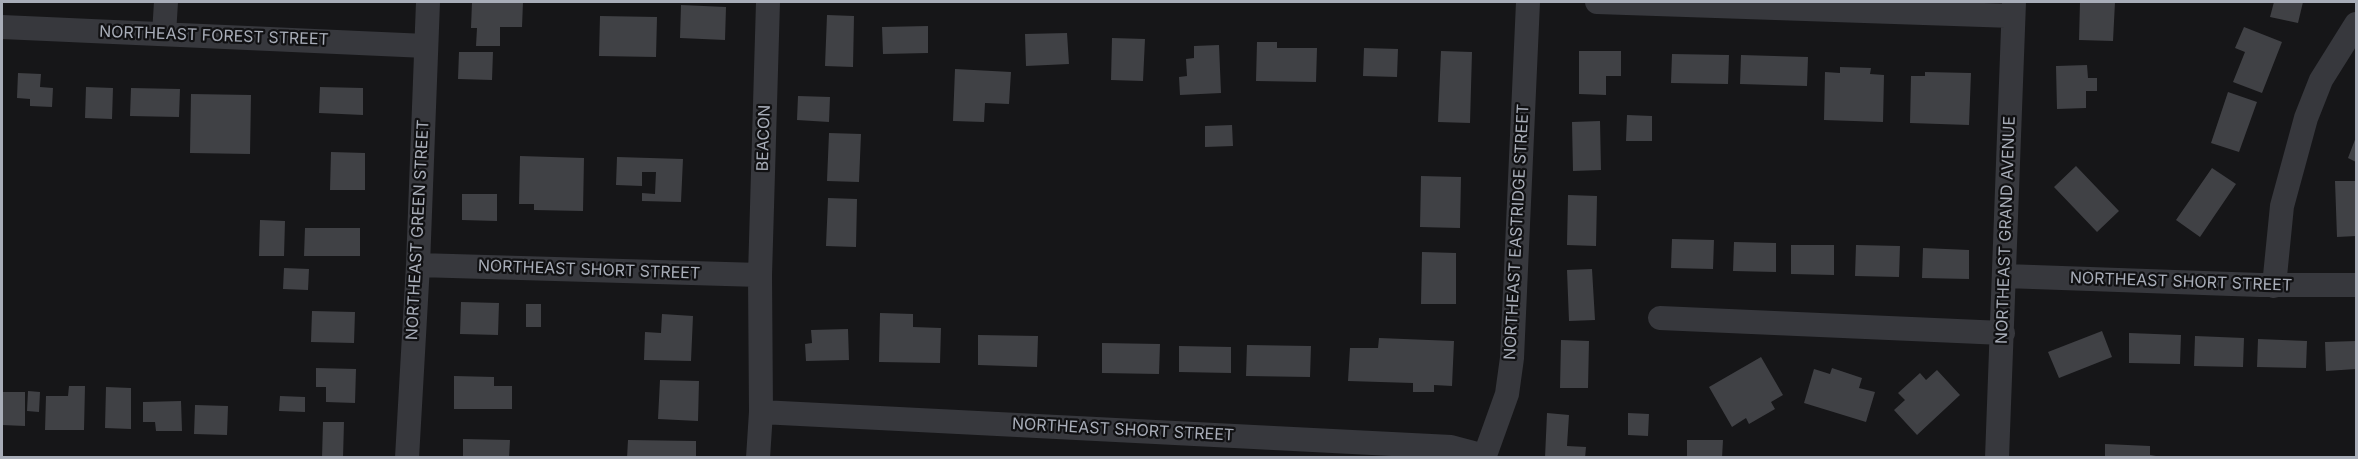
<!DOCTYPE html>
<html>
<head>
<meta charset="utf-8">
<style>
  body { margin:0 }
  #map { position:relative; width:2358px; height:459px; overflow:hidden; background:#161618; font-family:Inter,sans-serif }
  canvas { display:block }
  .frame { position:absolute; inset:0; border:3px solid #a8adb8; pointer-events:none }
</style>
</head>
<body>
<div id="map">
<canvas width="2358" height="459"></canvas>
<div class="frame"></div>
</div>
<script>
const ctx = document.querySelector('canvas').getContext('2d');
ctx.lineJoin = 'round';
function paint(path, color) { ctx.fillStyle = color; ctx.fill(path, 'evenodd'); }
const shape = rows => new Path2D(rows.map(r => 'M' + r).join(''));
function stroke(path, color, width, dash) { ctx.strokeStyle = color; ctx.lineWidth = width; ctx.lineCap = dash ? 'butt' : 'round'; ctx.setLineDash(dash || []); ctx.stroke(path); }
function label(font, color, halo, rows, align = 'center') {
  ctx.font = font + ' Inter,sans-serif'; ctx.lineWidth = 4.5; ctx.setLineDash([]); ctx.textBaseline = 'middle'; ctx.strokeStyle = halo; ctx.fillStyle = color; for (const [text, x, y, turn = 0] of rows) {
    ctx.save(); ctx.translate(x, y); ctx.rotate((+turn || 0) * Math.PI / 180); ctx.textAlign = isNaN(turn) ? turn : align; if (halo) ctx.strokeText(text, 0, 0); ctx.fillText(text, 0, 0); ctx.restore();
  }
}
const building = shape([
  [472,2,523,2,522,27,500,27,500,46,476,46,477,28,471,28],
  [2080,2,2115,2,2113,41,2079,40],
  [2274,2,2303,2,2298,23,2270,17],
  [681,5,726,7,725,40,680,38],
  [827,15,854,16,853,67,825,66],
  [600,16,657,17,656,57,599,56],
  [928,26,928,53,883,54,882,27],
  [2244,27,2282,42,2262,93,2233,82,2245,52,2235,48],
  [1067,33,1069,64,1026,66,1025,34],
  [1112,38,1145,39,1143,81,1111,80],
  [1257,42,1277,42,1277,48,1317,48,1316,82,1256,81],
  [1219,45,1221,93,1180,95,1179,77,1187,76,1186,59,1194,58,1194,46],
  [1364,48,1398,49,1397,77,1363,76],
  [1441,51,1472,52,1470,123,1438,122],
  [1579,51,1621,51,1621,76,1606,76,1606,95,1579,94],
  [459,52,493,52,492,80,458,79],
  [1672,54,1729,55,1728,84,1671,83],
  [1741,55,1808,57,1807,86,1740,84],
  [2087,65,2088,78,2097,78,2097,91,2086,91,2086,108,2057,109,2056,66],
  [1840,67,1871,68,1870,74,1884,75,1883,122,1824,120,1825,72,1840,73],
  [955,69,1011,72,1009,104,985,103,984,122,953,121],
  [1925,72,1971,73,1969,125,1910,123,1911,76,1925,76],
  [18,73,41,74,40,87,53,88,52,107,30,106,30,99,17,98],
  [86,87,113,88,112,119,85,118],
  [320,87,363,88,363,115,319,113],
  [131,88,180,89,179,117,130,116],
  [2228,92,2257,102,2239,152,2211,143],
  [191,94,251,95,250,154,190,153],
  [798,96,830,97,829,122,797,120],
  [1627,115,1652,116,1652,141,1626,141],
  [1600,121,1601,170,1573,171,1572,122],
  [1232,125,1233,146,1205,147,1205,126],
  [829,133,861,134,859,182,827,181],
  [2356,137,2356,162,2348,158],
  [331,152,365,153,365,190,330,190],
  [520,156,584,158,583,211,534,210,534,204,519,204],
  [617,157,683,159,681,202,642,201,642,193,655,194,656,172,642,172,642,186,616,185],
  [2076,166,2119,211,2097,232,2054,187],
  [2212,168,2236,184,2200,237,2176,220],
  [1421,176,1461,177,1460,228,1420,227],
  [2335,181,2356,181,2356,236,2337,237],
  [462,194,497,194,497,221,462,220],
  [1568,195,1597,196,1596,246,1567,245],
  [828,198,857,199,856,247,826,246],
  [260,220,285,221,284,256,259,256],
  [305,228,360,228,360,256,304,256],
  [1672,239,1714,240,1713,269,1671,268],
  [1734,242,1776,243,1776,272,1733,271],
  [1791,245,1834,245,1834,275,1791,274],
  [1856,245,1900,246,1899,277,1855,276],
  [1923,248,1969,250,1969,279,1922,278],
  [1422,252,1456,253,1456,304,1421,304],
  [284,268,309,269,308,290,283,289],
  [1592,269,1595,320,1569,321,1567,270],
  [461,302,499,303,498,335,460,334],
  [526,304,541,304,541,327,526,327],
  [312,311,355,312,354,343,311,342],
  [880,313,913,314,913,327,941,328,940,363,879,362],
  [662,314,693,316,691,361,644,360,645,332,661,333],
  [848,329,849,360,806,361,805,344,812,343,811,330],
  [2102,331,2112,357,2059,378,2048,352],
  [2129,333,2181,335,2180,364,2129,363],
  [978,335,1038,336,1037,367,978,365],
  [2195,336,2244,338,2243,367,2194,366],
  [1379,338,1454,341,1452,386,1434,385,1434,392,1413,392,1413,383,1348,381,1350,348,1378,348],
  [2258,339,2307,341,2306,368,2257,367],
  [1561,340,1589,341,1588,388,1560,388],
  [2356,341,2356,369,2326,371,2325,342],
  [1102,343,1160,344,1159,374,1102,373],
  [1247,345,1311,346,1310,377,1246,376],
  [1179,346,1231,347,1231,373,1179,372],
  [1761,357,1783,395,1771,402,1775,409,1749,424,1746,418,1732,427,1709,387],
  [316,368,356,369,355,403,326,402,326,387,316,387],
  [1832,368,1862,378,1859,388,1875,392,1866,422,1804,403,1814,369,1830,374],
  [1937,370,1960,395,1917,435,1894,410,1905,400,1898,393,1920,373,1926,380],
  [454,376,494,377,494,386,512,386,512,409,454,409],
  [660,380,699,381,698,421,658,419],
  [69,386,85,386,84,430,45,430,46,396,68,396],
  [106,387,131,388,131,429,105,428],
  [28,391,40,392,39,412,27,411],
  [2,392,25,392,25,426,2,425],
  [280,396,305,397,305,412,279,411],
  [181,401,182,431,156,431,155,422,143,422,143,402],
  [195,405,228,406,227,435,194,434],
  [1547,413,1569,415,1567,446,1586,447,1585,458,1545,458],
  [1628,413,1649,414,1648,436,1628,435],
  [323,422,344,422,343,458,322,458],
  [463,439,510,440,509,458,463,458],
  [628,440,696,441,696,458,627,458],
  [1687,440,1723,440,1722,458,1687,458],
  [2105,444,2150,446,2150,455,2156,456,2156,458,2105,458]
]);
const minor = shape([
  [1597,2,2013,16],
  [2,27,426,46],
  [164,34,166,2],
  [418,265,760,275],
  [2005,276,2260,285,2356,285],
  [2274,286,2282,206,2306,118,2321,80,2356,24],
  [1660,318,2003,333],
  [761,412,1451,447,1485,456],
  [407,458,418,265,428,2],
  [758,458,761,412,760,275,768,2],
  [1484,458,1507,394,1512,358,1528,2],
  [1997,458,2014,2]
]);
const streetNames = [
  ["NORTHEAST FOREST STREET",214,36,2],
  ["BEACON",764,138,-88],
  ["NORTHEAST GREEN STREET",418,230,-87],
  ["NORTHEAST GRAND AVENUE",2006,230,-88],
  ["NORTHEAST EASTRIDGE STREET",1517,232,-87],
  ["NORTHEAST SHORT STREET",589,270,2],
  ["NORTHEAST SHORT STREET",2181,282,2],
  ["NORTHEAST SHORT STREET",1123,430,3]
];
paint(building, '#404145');
stroke(minor, '#37383d', 24);
label('16px', '#a8adb8', '#111113', streetNames);
</script>
</body>
</html>
